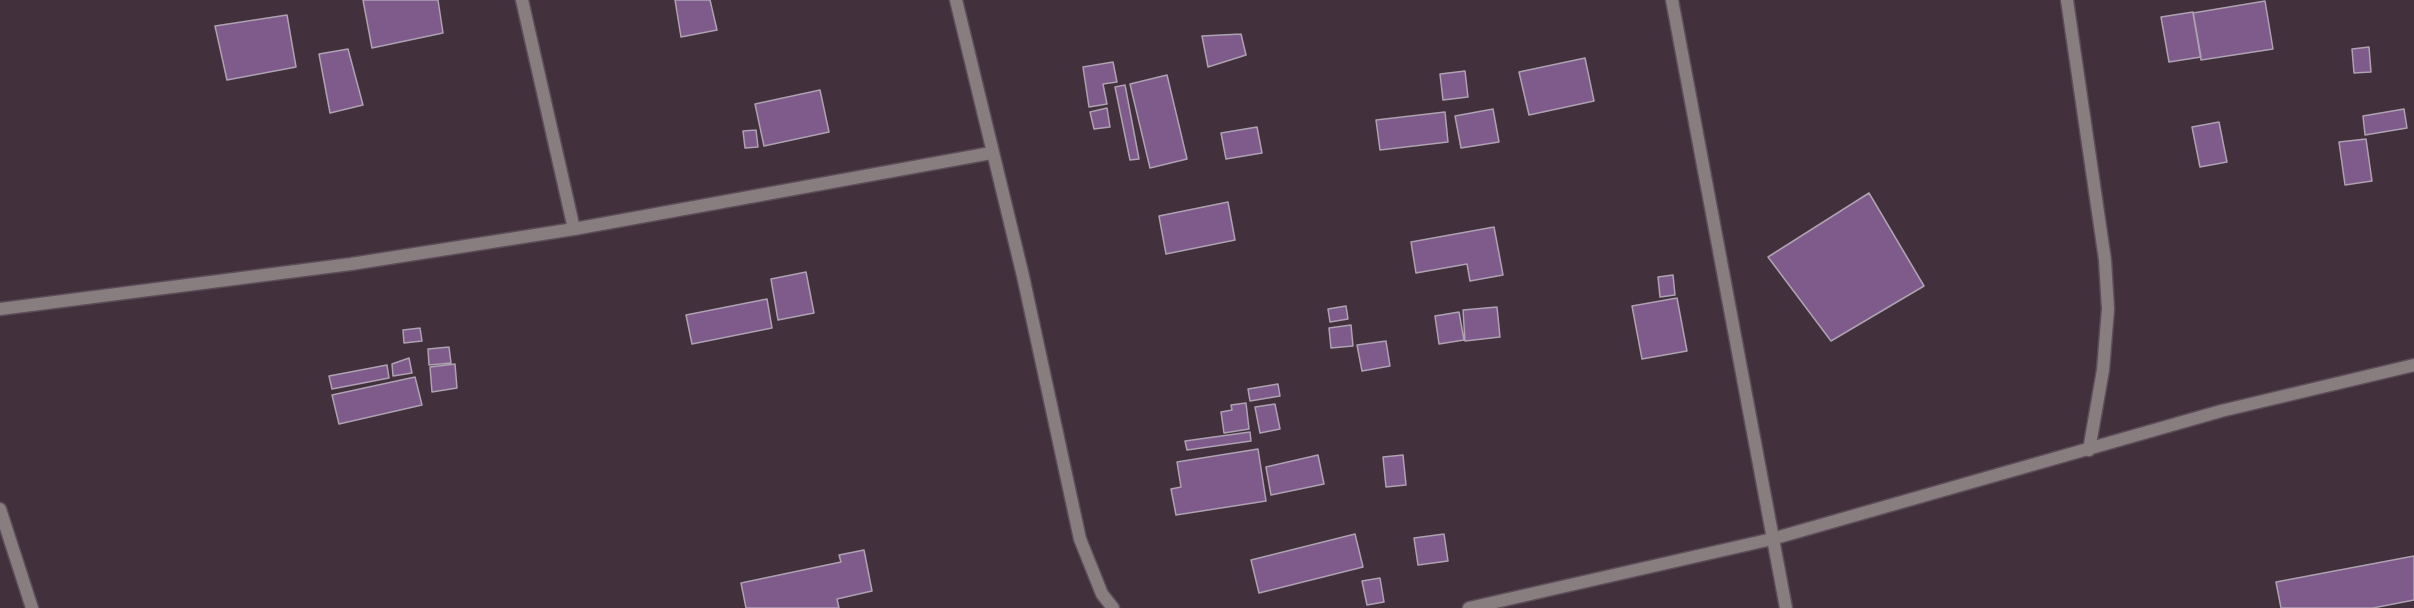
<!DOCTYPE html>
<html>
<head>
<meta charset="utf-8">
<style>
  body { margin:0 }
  canvas { display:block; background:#42313c }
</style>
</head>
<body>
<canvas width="2414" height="608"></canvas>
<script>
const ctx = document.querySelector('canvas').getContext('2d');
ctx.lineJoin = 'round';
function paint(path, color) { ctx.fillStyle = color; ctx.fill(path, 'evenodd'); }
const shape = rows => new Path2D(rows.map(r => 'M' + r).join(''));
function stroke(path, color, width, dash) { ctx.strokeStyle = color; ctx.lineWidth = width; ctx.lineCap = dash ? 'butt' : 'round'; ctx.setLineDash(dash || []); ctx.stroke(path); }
const building = shape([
  [363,0,438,0,443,33,372,48,363,0],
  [675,0,710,0,717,30,681,37,675,0],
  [2265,1,2273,49,2201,60,2193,13,2265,1],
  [2193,12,2201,57,2169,62,2161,17,2193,12],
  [287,15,296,67,227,80,215,26,287,15],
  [1241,34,1246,55,1208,67,1202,36,1241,34],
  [2369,47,2371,72,2354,73,2352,49,2369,47],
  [348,49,363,105,330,113,319,54,348,49],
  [1585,58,1594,101,1529,115,1519,72,1585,58],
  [1113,62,1117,82,1103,84,1107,104,1089,107,1083,67,1113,62],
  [1465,71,1468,97,1443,100,1440,74,1465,71],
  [1167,75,1187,159,1150,168,1130,84,1167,75],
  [1125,85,1139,159,1130,160,1115,87,1125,85],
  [820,90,829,132,764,146,755,104,820,90],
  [1107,108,1110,127,1094,129,1090,112,1107,108],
  [1493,109,1499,142,1461,148,1455,116,1493,109],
  [2404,109,2407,128,2365,135,2363,116,2404,109],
  [1445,112,1448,142,1380,150,1376,120,1445,112],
  [2219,122,2227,162,2200,167,2192,127,2219,122],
  [1257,127,1262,153,1226,159,1221,133,1257,127],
  [756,130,758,147,745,148,743,131,756,130],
  [2366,139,2372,181,2345,185,2339,142,2366,139],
  [1869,193,1924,286,1831,341,1768,257,1869,193],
  [1228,202,1235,240,1166,254,1159,216,1228,202],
  [1494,227,1503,275,1470,281,1467,264,1416,273,1411,242,1494,227],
  [806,272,814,313,778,320,771,279,806,272],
  [1673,275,1675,295,1660,297,1658,277,1673,275],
  [1677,298,1687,351,1642,359,1632,306,1677,298],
  [767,299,772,328,692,344,686,315,767,299],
  [1346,306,1348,319,1330,322,1328,309,1346,306],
  [1497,307,1500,337,1465,341,1463,310,1497,307],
  [1459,312,1464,340,1439,344,1435,316,1459,312],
  [1351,325,1353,346,1331,348,1329,328,1351,325],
  [420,328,422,341,404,343,403,330,420,328],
  [1386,341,1390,366,1362,371,1357,345,1386,341],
  [449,347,451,363,429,365,428,349,449,347],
  [409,358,412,373,393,376,392,364,409,358],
  [455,364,457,388,432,392,430,367,455,364],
  [387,365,389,378,332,389,329,376,387,365],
  [415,377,422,405,339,424,332,395,415,377],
  [1278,384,1280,396,1250,401,1248,389,1278,384],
  [1246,403,1249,429,1224,433,1221,412,1232,410,1231,405,1246,403],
  [1275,404,1280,429,1260,433,1255,407,1275,404],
  [1250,432,1251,441,1187,450,1185,441,1250,432],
  [1258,449,1266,501,1176,515,1171,489,1181,487,1177,462,1258,449],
  [1318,455,1324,484,1271,495,1266,467,1318,455],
  [1403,455,1406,485,1386,487,1383,457,1403,455],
  [1355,534,1363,567,1259,593,1251,560,1355,534],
  [1444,534,1448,561,1418,565,1414,538,1444,534],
  [864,550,872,591,837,599,839,608,746,608,741,583,841,562,839,555,864,550],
  [2414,556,2414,600,2373,608,2281,608,2276,582,2414,556],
  [1380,578,1384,602,1367,605,1362,581,1380,578]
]);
const minor = shape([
  [522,0,574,229],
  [956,0,1023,276,1080,539,1102,594,1113,608],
  [1672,0,1786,608],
  [2067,0,2105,260,2108,309,2103,370,2089,450],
  [0,309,351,264,574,229,991,153],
  [0,509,32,608],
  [1469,608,1772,539,2221,411,2414,365]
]);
paint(building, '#7f5b8c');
stroke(building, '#aea1b2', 1.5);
stroke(minor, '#5d4d58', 15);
stroke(minor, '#887e80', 12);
</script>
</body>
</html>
